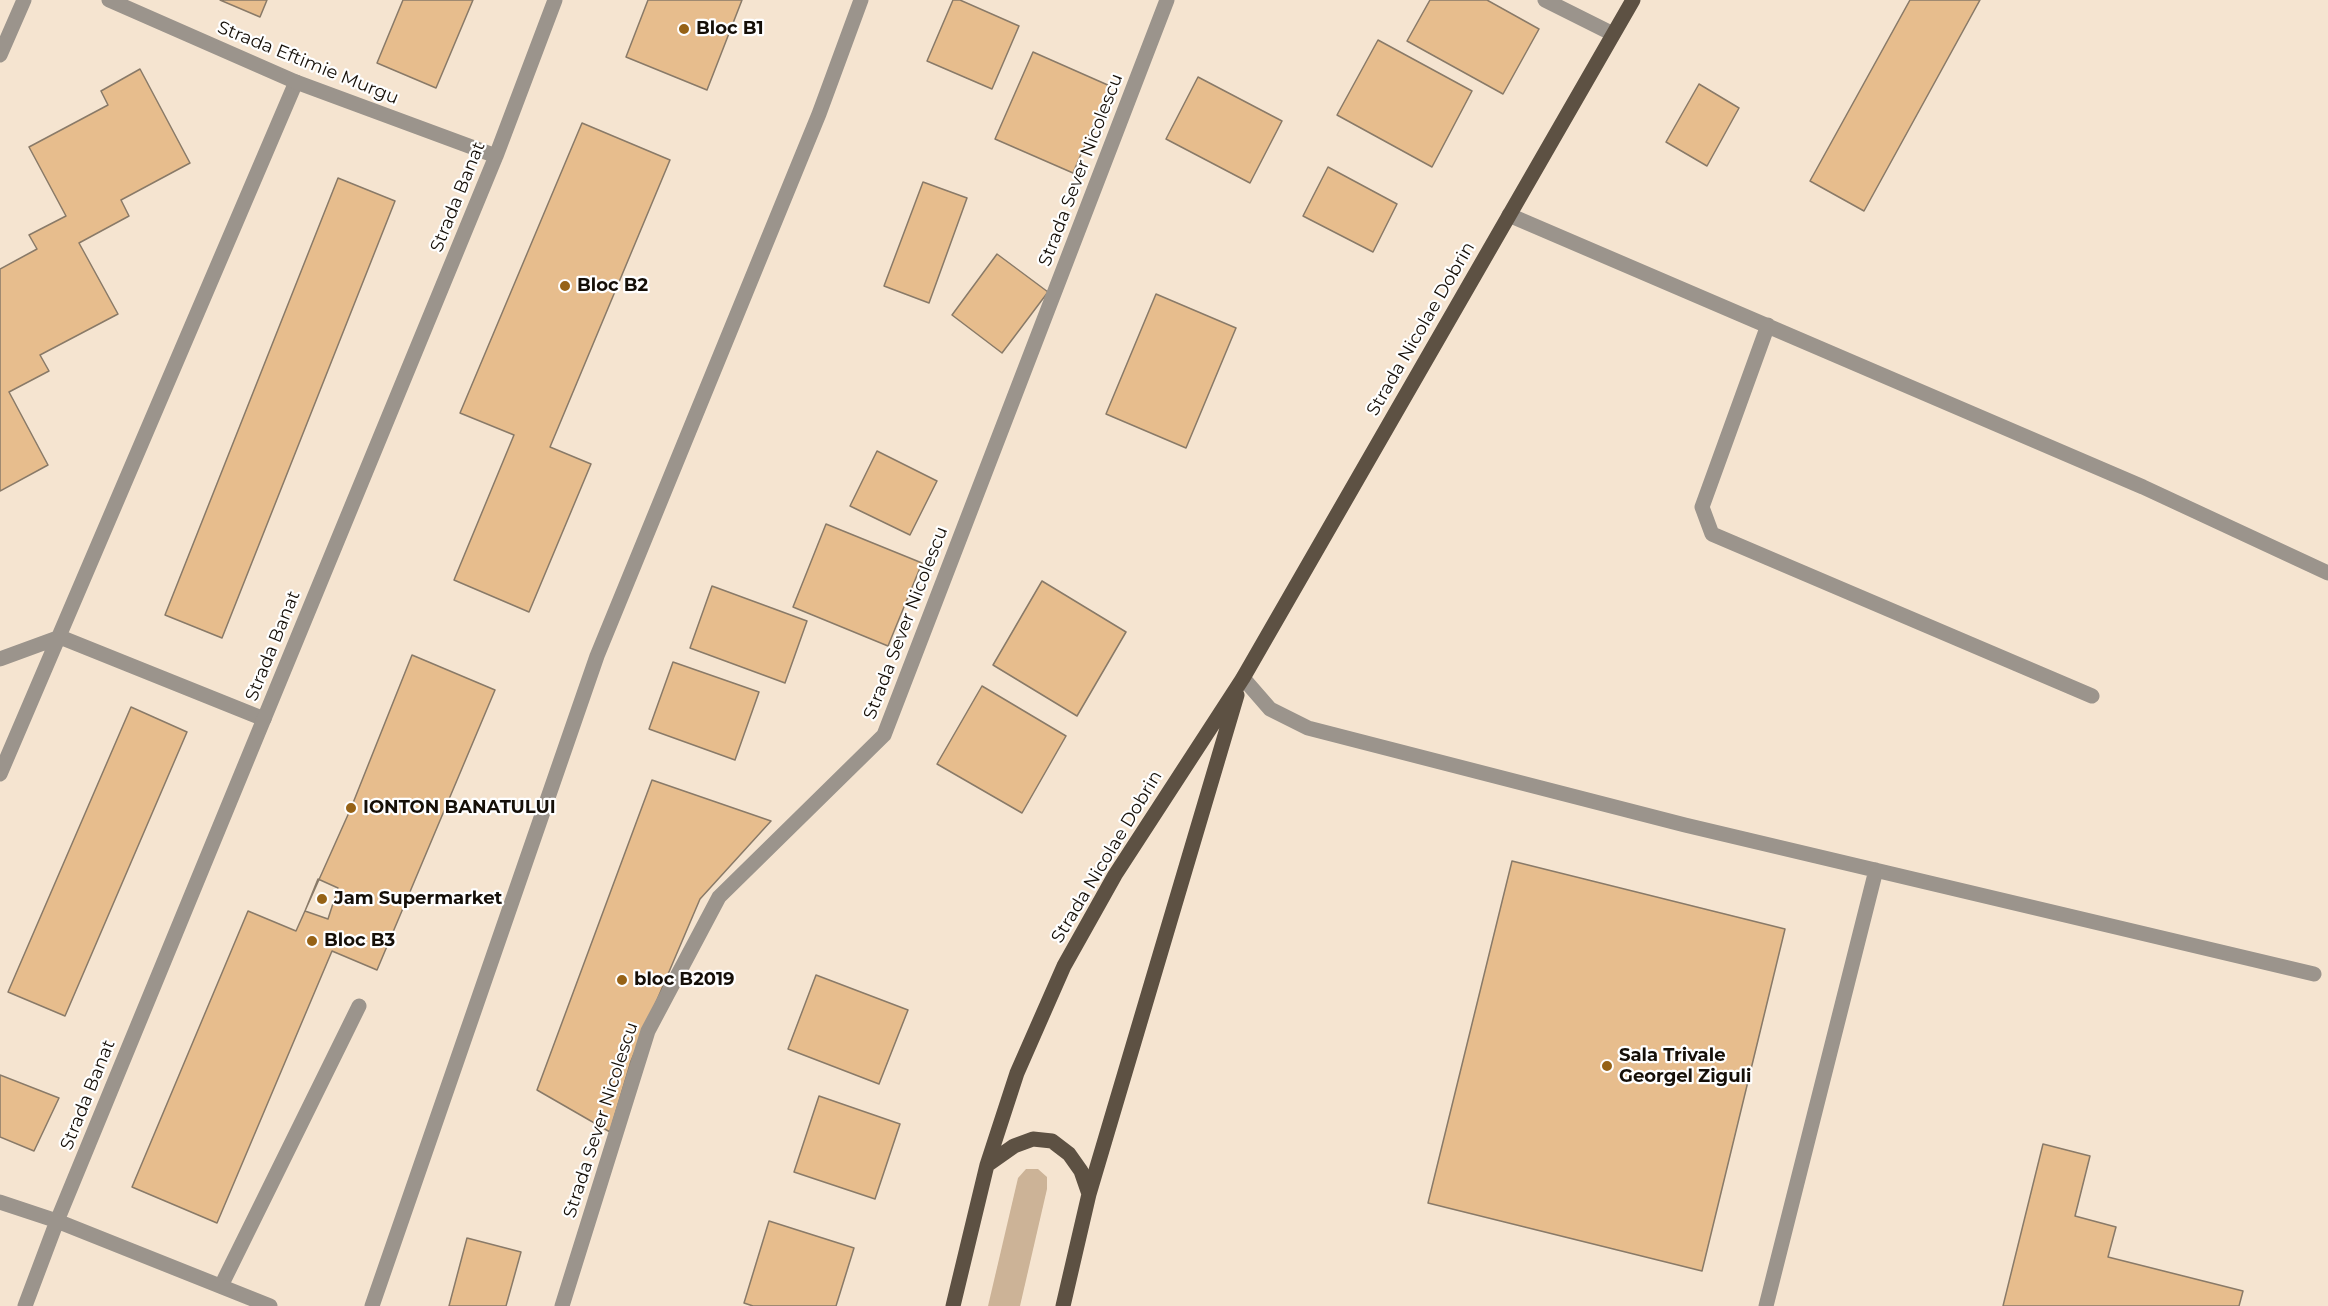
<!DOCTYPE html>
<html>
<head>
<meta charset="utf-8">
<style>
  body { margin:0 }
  canvas { display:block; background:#f5e4d0 }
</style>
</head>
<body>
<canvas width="2328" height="1306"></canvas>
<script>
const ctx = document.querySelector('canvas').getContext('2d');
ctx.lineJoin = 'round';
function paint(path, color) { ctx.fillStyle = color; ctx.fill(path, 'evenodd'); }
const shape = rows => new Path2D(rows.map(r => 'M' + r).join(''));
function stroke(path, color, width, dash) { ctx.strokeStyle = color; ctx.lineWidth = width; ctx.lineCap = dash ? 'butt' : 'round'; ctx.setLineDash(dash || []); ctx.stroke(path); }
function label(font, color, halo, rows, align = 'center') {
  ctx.font = font + ' Montserrat,sans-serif'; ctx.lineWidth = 4.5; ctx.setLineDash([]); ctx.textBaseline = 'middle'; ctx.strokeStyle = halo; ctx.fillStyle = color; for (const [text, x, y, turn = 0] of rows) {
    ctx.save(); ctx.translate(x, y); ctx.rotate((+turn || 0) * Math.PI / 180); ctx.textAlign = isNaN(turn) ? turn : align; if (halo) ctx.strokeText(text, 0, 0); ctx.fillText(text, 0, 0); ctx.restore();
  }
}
const green = shape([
  [1026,1169,1038,1169,1047,1177,1047,1189,1020,1306,988,1306,1018,1178]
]);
const building = shape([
  [220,0,267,0,260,17,220,0],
  [403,0,473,0,436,88,377,63,403,0],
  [648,0,742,0,707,90,626,57,648,0],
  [953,0,960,0,1019,26,992,89,927,61,953,0],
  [1430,0,1487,0,1539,29,1503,94,1407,41,1430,0],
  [1910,0,1980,0,1864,211,1810,181,1910,0],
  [1378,40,1472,91,1432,167,1337,115,1378,40],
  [1033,52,1110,86,1073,173,995,139,1033,52],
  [140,69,190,163,121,200,129,216,79,243,118,314,40,355,49,371,9,392,48,465,0,491,0,269,37,249,29,235,66,216,29,147,108,105,101,91,140,69],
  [1198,77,1282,121,1250,183,1166,139,1198,77],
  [1699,84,1739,108,1707,166,1666,142,1699,84],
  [582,123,670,160,550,447,591,464,529,612,454,580,514,435,460,413,582,123],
  [1328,167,1397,204,1373,252,1303,216,1328,167],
  [338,178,395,201,222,638,165,615,338,178],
  [923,182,967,198,929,303,884,286,923,182],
  [997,254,1048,292,1002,353,952,315,997,254],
  [1156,294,1236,328,1186,448,1106,414,1156,294],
  [877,451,937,481,910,535,850,506,877,451],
  [826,524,922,563,888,646,793,607,826,524],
  [1042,581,1126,632,1077,716,993,665,1042,581],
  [712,586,807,621,785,683,690,648,712,586],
  [412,655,495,690,377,970,332,951,217,1223,132,1187,248,911,296,931,351,808,412,655],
  [673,662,759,692,735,760,649,729,673,662],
  [982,686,1066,736,1022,813,937,764,982,686],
  [131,707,187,732,65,1016,8,992,131,707],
  [652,780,771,821,700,899,631,1061,610,1132,537,1090,652,780],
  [1512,861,1785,929,1702,1271,1428,1203,1512,861],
  [318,879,338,888,328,919,305,911,318,879],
  [816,975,908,1010,879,1084,788,1049,816,975],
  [0,1075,59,1098,34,1151,0,1137,0,1075],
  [819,1096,900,1124,875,1199,794,1172,819,1096],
  [2043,1144,2090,1156,2075,1216,2116,1227,2108,1257,2243,1291,2239,1306,2003,1306,2043,1144],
  [769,1221,854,1248,836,1306,753,1306,744,1303,769,1221],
  [467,1238,521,1252,506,1306,449,1306,467,1238]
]);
const lane = shape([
  [1509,215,2143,487,2328,573],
  [1768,325,1702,507,1712,534,2092,696],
  [0,659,60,637,264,719],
  [1243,678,1270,709,1308,728,1685,825,2314,974],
  [0,774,296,82],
  [221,1286,359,1006],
  [1766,1306,1876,870]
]);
const street = shape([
  [109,0,296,82,496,156],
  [1545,0,1613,34],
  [0,55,24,0],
  [0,1202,57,1221,270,1306],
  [25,1306,57,1221,496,156,555,0],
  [372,1306,597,656,819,114,861,0],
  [562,1306,648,1031,719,897,884,735,1167,0]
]);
const primary = shape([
  [987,1165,1014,1146,1033,1139,1052,1141,1069,1154,1081,1171,1089,1194],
  [953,1306,987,1165,1017,1073,1064,966,1115,875,1243,678,1633,0],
  [1063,1306,1089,1194,1237,695]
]);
const markers = [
  [684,29,6,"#966216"],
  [565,286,6,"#966216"],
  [351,808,6,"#966216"],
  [322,899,6,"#966216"],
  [312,941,6,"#966216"],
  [622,980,6,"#966216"],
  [1607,1066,6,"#966216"]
];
const poiNames = [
  ["Bloc B1",696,29],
  ["Bloc B2",577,286],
  ["IONTON BANATULUI",363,808],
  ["Jam Supermarket",334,899],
  ["Bloc B3",324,941],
  ["bloc B2019",634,980],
  ["Sala Trivale",1619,1056],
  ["Georgel Ziguli",1619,1077]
];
const streetNames = [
  ["Strada Eftimie Murgu",308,63,22],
  ["Strada Sever Nicolescu",1081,170,-69],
  ["Strada Banat",458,197,-68],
  ["Strada Nicolae Dobrin",1421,329,-60],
  ["Strada Sever Nicolescu",906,623,-69],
  ["Strada Banat",273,646,-68],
  ["Strada Nicolae Dobrin",1107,857,-59],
  ["Strada Banat",88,1095,-68],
  ["Strada Sever Nicolescu",601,1120,-72]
];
paint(green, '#ccb397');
paint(building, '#e7bd8d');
stroke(building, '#897a68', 1.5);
stroke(lane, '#9b948c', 15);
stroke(street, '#9b948c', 15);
stroke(primary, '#5d5143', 15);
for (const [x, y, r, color] of markers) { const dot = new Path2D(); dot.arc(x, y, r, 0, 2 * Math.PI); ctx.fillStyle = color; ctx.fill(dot); stroke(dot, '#fff', 2); }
label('bold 18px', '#150f08', '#fff', poiNames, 'left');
label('18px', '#150f08', '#fff', streetNames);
</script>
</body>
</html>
